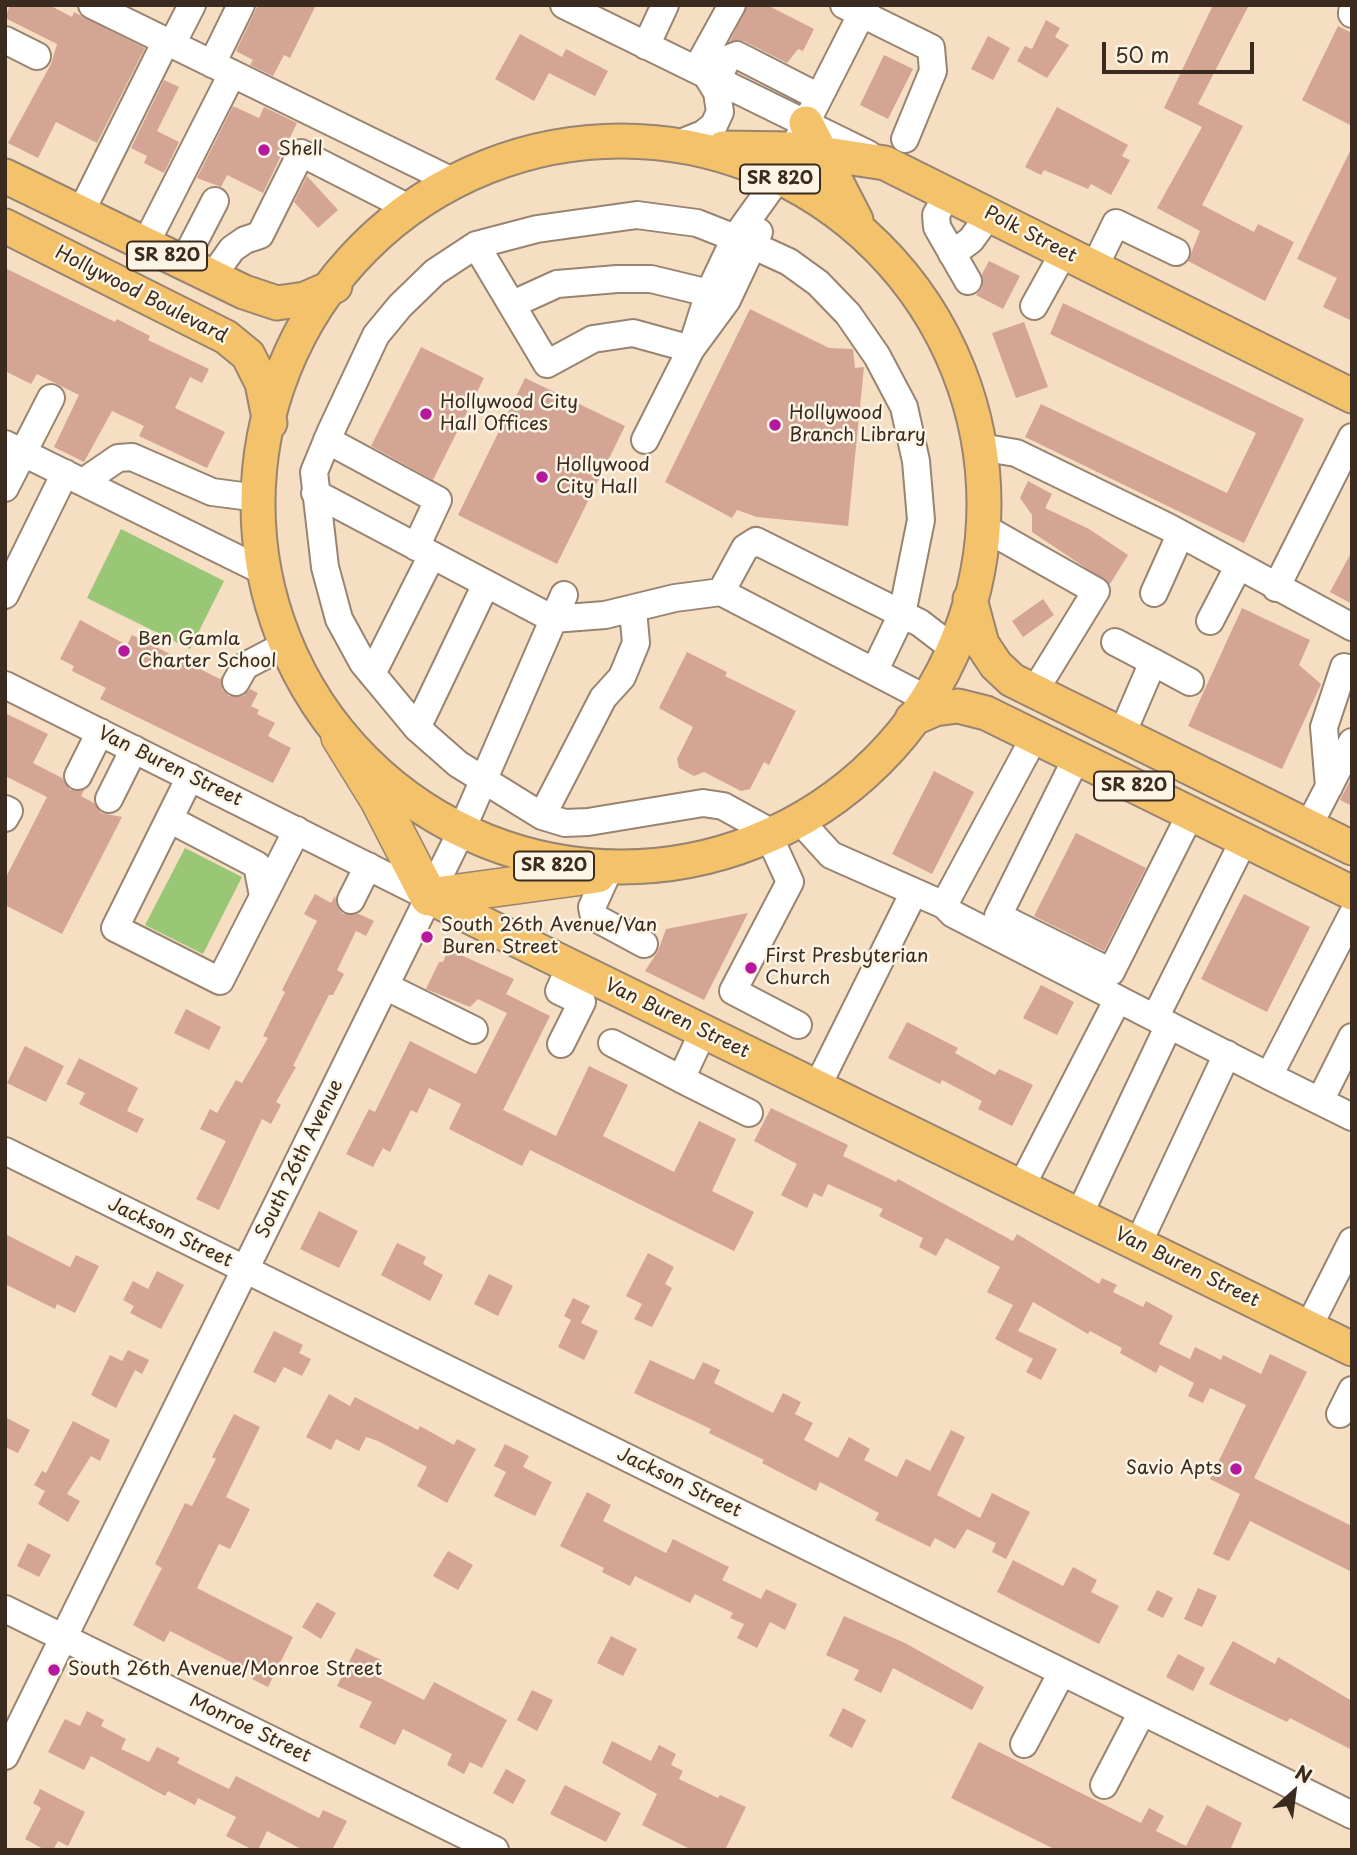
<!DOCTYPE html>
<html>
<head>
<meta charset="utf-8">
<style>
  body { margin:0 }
  #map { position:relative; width:1357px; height:1855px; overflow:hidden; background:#f5dec2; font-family:"Playpen Sans",sans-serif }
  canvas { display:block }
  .frame { position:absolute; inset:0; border:7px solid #3b2a1e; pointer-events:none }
  .north { position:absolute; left:1259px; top:1757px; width:70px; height:70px; -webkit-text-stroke:5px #fcf5e5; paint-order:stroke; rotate:28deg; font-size:19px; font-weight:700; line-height:28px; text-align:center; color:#3b2a1e }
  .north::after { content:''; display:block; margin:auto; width:24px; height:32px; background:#3b2a1e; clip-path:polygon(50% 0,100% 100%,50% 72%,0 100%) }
  .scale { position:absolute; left:1102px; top:42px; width:152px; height:32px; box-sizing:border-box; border:4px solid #3b2a1e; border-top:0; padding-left:9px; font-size:21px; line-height:24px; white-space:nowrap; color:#3b2a1e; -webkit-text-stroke:5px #fcf5e5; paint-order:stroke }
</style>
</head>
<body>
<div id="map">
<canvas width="1357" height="1855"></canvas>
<div class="frame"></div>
<div class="north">N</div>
<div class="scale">50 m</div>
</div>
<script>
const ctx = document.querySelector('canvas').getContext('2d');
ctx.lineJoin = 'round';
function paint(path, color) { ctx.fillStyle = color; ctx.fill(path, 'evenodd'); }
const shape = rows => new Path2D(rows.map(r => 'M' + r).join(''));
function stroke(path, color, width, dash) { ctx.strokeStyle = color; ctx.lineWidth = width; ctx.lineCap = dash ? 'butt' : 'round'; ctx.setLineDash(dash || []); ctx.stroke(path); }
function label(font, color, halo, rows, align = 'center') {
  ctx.font = font + ' "Playpen Sans",sans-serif'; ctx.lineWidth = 5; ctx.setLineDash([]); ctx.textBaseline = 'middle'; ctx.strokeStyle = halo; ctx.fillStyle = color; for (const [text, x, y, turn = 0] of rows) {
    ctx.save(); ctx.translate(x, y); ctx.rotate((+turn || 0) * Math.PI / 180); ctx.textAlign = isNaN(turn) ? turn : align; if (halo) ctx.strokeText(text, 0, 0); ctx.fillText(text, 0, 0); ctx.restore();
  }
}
const green = shape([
  [121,529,224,581,190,649,87,598],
  [185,848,242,877,203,954,145,925]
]);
const building = shape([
  [10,5,49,5,72,17,74,12,145,48,97,143,56,122,38,158,8,143,51,64,57,44,5,18],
  [258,5,316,5,290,58,284,55,273,76,250,65,253,60,236,51],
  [748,5,767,5,814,29,803,51,798,49,787,63,744,41,730,41],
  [1213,5,1249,5,1198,104,1243,126,1202,205,1254,232,1258,224,1294,242,1265,301,1188,261,1200,231,1157,208,1202,127,1164,108],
  [1046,20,1060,28,1055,37,1069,45,1047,78,1017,61,1025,46,1032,49],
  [1338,26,1352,33,1352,126,1302,100],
  [520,34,562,57,566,49,608,71,595,96,549,73,534,101,495,79],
  [988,36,1010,48,993,80,971,69],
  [884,55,913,69,888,119,860,105],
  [164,80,179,87,157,131,179,142,164,173,144,163,147,156,131,148],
  [233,106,259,118,264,107,297,123,263,193,227,175,221,187,197,178],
  [1057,107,1128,145,1122,156,1130,160,1111,195,1091,184,1088,189,1044,170,1041,175,1025,167],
  [1352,147,1352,321,1323,307,1337,278,1297,259],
  [307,176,338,210,318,228,294,202],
  [989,261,1020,276,1003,309,976,295,982,288,982,274],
  [5,268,115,322,117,319,150,336,148,340,209,369,202,383,190,377,175,408,225,432,207,468,139,436,144,426,112,411,84,462,54,447,79,395,37,374,31,384,5,371],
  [1063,303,1304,419,1244,543,1025,437,1041,404,1227,493,1256,433,1050,334],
  [750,309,829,348,853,349,855,368,864,367,848,526,757,517,737,510,732,518,665,482],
  [1024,322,1048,387,1016,398,992,333],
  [421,347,484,378,433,480,371,446],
  [525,378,625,426,557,564,458,515],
  [1028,481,1052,494,1045,508,1089,529,1128,555,1110,584,1032,532,1032,515,1020,498],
  [1352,551,1352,604,1330,592],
  [1043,599,1054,615,1023,637,1012,621],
  [1242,608,1310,640,1299,665,1321,684,1282,769,1188,726],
  [80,620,127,645,132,635,220,679,222,676,222,689,229,696,243,696,250,689,258,693,251,706,259,710,257,714,275,723,268,736,291,748,273,783,100,699,106,688,72,671,74,666,60,659],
  [687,652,727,672,725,676,796,711,769,765,764,762,750,789,741,791,704,772,694,776,679,768,677,759,693,727,659,708],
  [5,713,48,734,33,763,62,778,70,790,84,790,81,796,94,803,101,813,122,817,62,934,5,905,5,879,47,797,5,776],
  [934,771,974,792,932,874,892,854],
  [1352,777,1352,806,1340,800],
  [1076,833,1146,868,1104,951,1034,916],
  [315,894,331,903,335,896,338,908,343,914,359,914,374,921,366,936,356,931,337,970,344,974,333,995,329,995,293,1066,296,1067,276,1102,281,1105,271,1124,262,1119,219,1210,196,1199,226,1141,200,1129,210,1109,217,1113,236,1080,242,1083,268,1038,263,1036,285,992,282,990,317,921,304,914],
  [1244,894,1310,927,1267,1012,1201,979],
  [748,913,704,1000,645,971,658,951,666,929],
  [452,951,514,979,506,994,550,1016,503,1110,556,1136,589,1066,628,1085,603,1136,674,1172,699,1121,736,1139,712,1191,754,1212,734,1251,530,1150,522,1166,449,1129,461,1104,429,1088,417,1113,411,1110,390,1152,383,1148,373,1167,346,1154,369,1109,375,1112,410,1041,476,1074,507,1013,478,999,470,1007,426,989,439,962,443,962,446,954],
  [1041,985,1074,1002,1057,1035,1023,1018],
  [186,1009,221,1027,209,1050,174,1033],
  [907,1022,958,1048,955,1053,995,1075,999,1069,1033,1085,1012,1126,978,1109,982,1101,942,1080,940,1084,888,1058],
  [25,1046,64,1066,46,1102,7,1083],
  [79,1058,138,1088,127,1111,144,1119,137,1133,79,1104,85,1093,66,1084],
  [771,1108,848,1145,843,1156,896,1182,898,1179,1013,1241,1017,1234,1099,1284,1102,1278,1117,1285,1113,1292,1143,1307,1146,1301,1173,1316,1159,1344,1190,1359,1195,1347,1221,1360,1223,1355,1261,1374,1270,1354,1307,1372,1254,1478,1352,1526,1352,1572,1250,1521,1229,1561,1213,1554,1240,1494,1210,1479,1246,1405,1210,1388,1203,1403,1188,1396,1194,1383,1160,1365,1156,1373,1120,1353,1122,1348,1090,1331,1088,1334,1033,1302,1018,1331,1057,1349,1041,1380,1026,1372,1033,1359,995,1339,1013,1305,987,1292,1000,1267,946,1238,936,1256,919,1247,923,1238,879,1216,883,1209,828,1184,822,1197,814,1193,807,1208,781,1195,797,1164,754,1141],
  [319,1211,358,1231,339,1268,300,1249],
  [5,1234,70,1267,76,1255,99,1266,75,1313,57,1304,55,1309,5,1284],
  [397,1243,426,1257,423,1264,443,1275,430,1301,381,1275],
  [648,1253,674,1267,665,1284,672,1288,652,1327,634,1319,642,1304,626,1296],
  [157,1271,184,1285,161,1329,130,1313,134,1306,123,1300,133,1281,148,1289],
  [489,1274,513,1286,498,1316,474,1304],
  [573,1298,590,1306,581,1323,598,1331,584,1360,558,1347,571,1320,564,1316],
  [274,1331,303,1345,299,1353,311,1359,302,1376,284,1367,275,1383,253,1372],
  [128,1350,149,1360,142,1374,135,1370,116,1408,91,1395,110,1355,122,1361],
  [650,1360,694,1380,703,1362,720,1370,714,1383,773,1413,783,1393,801,1402,795,1414,813,1423,804,1440,838,1458,849,1437,870,1449,864,1460,897,1477,906,1459,930,1471,951,1430,965,1437,937,1495,980,1518,992,1493,1030,1512,1006,1559,992,1552,996,1543,967,1529,955,1549,935,1538,930,1547,875,1520,879,1513,820,1482,816,1491,762,1463,764,1460,709,1433,711,1429,634,1393],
  [329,1394,350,1406,355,1397,418,1430,420,1426,454,1445,457,1439,476,1449,447,1503,417,1486,427,1467,378,1441,366,1437,359,1451,336,1439,331,1450,306,1437],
  [234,1414,260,1427,226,1497,250,1509,230,1549,219,1544,197,1588,293,1637,268,1687,252,1679,254,1674,170,1631,164,1642,133,1625,162,1568,155,1564,185,1503,192,1506,216,1459,212,1457],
  [5,1417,30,1430,18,1453,5,1447],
  [73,1421,110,1440,100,1461,91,1456,67,1494,80,1501,68,1522,38,1504,45,1491,34,1485,42,1471,46,1473],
  [505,1444,529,1456,523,1467,552,1482,535,1516,494,1496,506,1472,494,1466],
  [587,1492,611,1505,603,1521,666,1553,673,1539,729,1567,722,1580,761,1599,766,1589,797,1604,785,1630,770,1622,757,1648,737,1638,744,1624,730,1618,733,1613,695,1594,690,1603,635,1576,630,1586,602,1572,604,1568,560,1546],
  [28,1543,51,1555,39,1577,17,1566],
  [448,1551,473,1565,458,1590,433,1576],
  [1013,1560,1063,1586,1073,1567,1097,1580,1091,1592,1119,1606,1099,1644,997,1592],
  [1198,1588,1217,1596,1202,1627,1184,1619],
  [1157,1590,1173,1598,1163,1618,1147,1610],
  [317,1602,336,1613,321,1639,302,1627],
  [844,1616,905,1643,984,1687,972,1710,893,1668,881,1693,854,1680,859,1670,826,1655],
  [611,1636,637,1649,623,1676,597,1663],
  [1233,1641,1275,1664,1278,1657,1352,1701,1352,1750,1290,1718,1287,1722,1209,1684],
  [356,1648,381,1660,374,1675,424,1700,434,1682,507,1720,482,1768,470,1762,464,1774,447,1765,452,1754,403,1729,395,1745,359,1727,372,1702,337,1686],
  [1178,1654,1205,1668,1193,1691,1166,1677],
  [532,1690,553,1700,537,1731,517,1720],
  [843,1708,866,1720,852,1748,829,1736],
  [87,1711,104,1720,101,1726,126,1739,121,1749,149,1762,157,1747,180,1758,177,1763,229,1789,236,1776,319,1818,323,1810,347,1821,332,1850,303,1850,267,1831,258,1850,253,1850,226,1836,236,1817,198,1798,195,1805,168,1791,165,1796,91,1756,84,1770,48,1752,65,1719,80,1726],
  [612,1741,651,1761,659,1745,676,1754,671,1765,683,1771,679,1779,718,1798,720,1795,746,1807,725,1850,692,1850,642,1825,657,1794,602,1763],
  [979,1742,1141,1823,1149,1808,1164,1816,1156,1831,1186,1846,1207,1805,1242,1823,1230,1850,1056,1850,951,1798],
  [506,1769,526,1780,513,1804,493,1793],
  [565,1785,621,1813,606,1842,550,1814],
  [40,1789,85,1812,68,1846,58,1841,53,1850,45,1850,25,1839,41,1808,33,1803]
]);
const path = shape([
  [288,328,282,343,294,348]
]);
const minor = shape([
  [92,5,448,179],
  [564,5,868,154],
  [844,5,931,48,933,71,905,139],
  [1352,12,1352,14],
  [5,40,37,56],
  [172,44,192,5],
  [646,46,665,5],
  [212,64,241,5],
  [696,70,732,5],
  [717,81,727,59,737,55,819,97],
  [678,144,703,134,714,125,720,112,717,92,707,76],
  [947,194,936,215,937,227,968,281],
  [80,214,166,41],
  [145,245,232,74],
  [476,245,537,229,637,215,697,223,735,238],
  [952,254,971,240,989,215],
  [183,263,215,201],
  [1094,268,1116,223,1176,252],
  [212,277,232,249,245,240,260,235,301,153,407,207],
  [513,304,557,284,617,279,651,279,709,293],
  [1034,306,1064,252],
  [691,349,633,333,593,339,547,364,476,245,435,272,400,306,376,335,331,431,314,472,325,567,339,619,363,663,417,728,458,764,542,816,565,823,588,822,703,803,723,806,774,834],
  [691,349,709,293,735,238,778,178,866,5],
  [327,440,438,500,416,547],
  [645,440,691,349,727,300,759,232],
  [5,444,265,572],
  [980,447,1016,453,1168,527,1352,627],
  [83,482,118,458,132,457,212,492,258,498],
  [5,488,51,398],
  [315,493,553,619,605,615,675,598,721,592,923,697],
  [983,527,1096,591,1034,692],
  [1276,588,1352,437],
  [721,592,745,548,756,541,902,614,921,520,916,461,904,407,877,356,848,314,818,283,789,262,752,245],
  [1154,593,1180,535],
  [5,595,65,473],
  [1210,621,1238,567],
  [1115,642,1153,662],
  [875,670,902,614,920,623,950,646],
  [372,674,432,555],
  [236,682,245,666,285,645],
  [5,685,429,897],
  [417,728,486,584],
  [1122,734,1153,662,1190,682],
  [1077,757,998,916,1111,972,1191,813],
  [78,776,100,732],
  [190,777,115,928,220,981,297,830],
  [1329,787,1324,727,1344,667,1352,669],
  [109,799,134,749],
  [5,809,9,811,5,818],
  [542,816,603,698,622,677,636,643,633,610],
  [169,819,257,865,263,896],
  [801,822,831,855,944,905,953,914,1155,1018],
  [1308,827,1352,742],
  [769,836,790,882,733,991,798,1025],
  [1244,840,1155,1018,1269,1076,1352,915],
  [608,872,592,907,594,917,644,944],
  [351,900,368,866],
  [944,905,1035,736],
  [385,986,474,1030],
  [703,1032,681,1079,749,1113],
  [612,1043,681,1079],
  [561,1044,582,1002,559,991,570,966],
  [1269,1076,1352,1117],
  [817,1087,914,892],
  [1320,1101,1352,1037],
  [5,1151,1352,1815],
  [1021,1187,1118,999],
  [1079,1215,1169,1025],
  [1138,1244,1227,1054],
  [1308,1328,1352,1241],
  [1340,1414,1352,1390],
  [5,1609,495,1850],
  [1024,1744,1062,1672],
  [5,1756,460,834,564,595],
  [1104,1785,1142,1712]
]);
const major = shape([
  [806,123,856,220],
  '258 504a363 363 0 1 1 726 0a363 363 0 1 1-726 0Z',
  [723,148,793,149,885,163,1352,396],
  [5,176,244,292,277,303,305,299,335,286],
  [5,226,226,337,248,355,262,383,270,423],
  [970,599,982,644,996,665,1012,680,1352,848],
  [912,719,935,709,958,706,986,713,1352,893],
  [429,897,1352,1349]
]);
const highway = shape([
  [340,737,379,800,429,897,597,874]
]);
const markers = [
  [264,150,7,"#b5179e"],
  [426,414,7,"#b5179e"],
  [775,425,7,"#b5179e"],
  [542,477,7,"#b5179e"],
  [124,651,7,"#b5179e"],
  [427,937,7,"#b5179e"],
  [751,968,7,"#b5179e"],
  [1236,1469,7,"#b5179e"],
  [54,1670,7,"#b5179e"]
];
const shields = [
  [780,179,80],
  [167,256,80],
  [1134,786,80],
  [554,866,80]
];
const shieldNames = [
  ["SR 820",780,179],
  ["SR 820",167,256],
  ["SR 820",1134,786],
  ["SR 820",554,866]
];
const poiNames = [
  ["Shell",278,150],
  ["Hollywood City",440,403],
  ["Hall Offices",440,425],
  ["Hollywood",789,414],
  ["Branch Library",789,436],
  ["Hollywood",556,466],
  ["City Hall",556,488],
  ["Ben Gamla",138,640],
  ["Charter School",138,662],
  ["South 26th Avenue/Van",441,926],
  ["Buren Street",441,948],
  ["First Presbyterian",765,957],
  ["Church",765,979],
  ["Savio Apts",1222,1469,"right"],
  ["South 26th Avenue/Monroe Street",68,1670]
];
const streetNames = [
  ["Polk Street",1030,235,27],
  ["Hollywood Boulevard",141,295,27],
  ["Van Buren Street",170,767,26],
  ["Van Buren Street",677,1019,26],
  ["South 26th Avenue",300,1159,-64],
  ["Jackson Street",170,1233,26],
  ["Van Buren Street",1187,1268,26],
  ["Jackson Street",679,1483,26],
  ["Monroe Street",250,1729,26]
];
paint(green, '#99c776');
paint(building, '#d4a595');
stroke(minor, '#988470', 30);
stroke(major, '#988470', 37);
stroke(highway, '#988470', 40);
stroke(path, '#988470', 3.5, [2, 5]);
stroke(minor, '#fff', 26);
stroke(major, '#f3c26a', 33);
stroke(highway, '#f3c26a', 37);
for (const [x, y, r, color] of markers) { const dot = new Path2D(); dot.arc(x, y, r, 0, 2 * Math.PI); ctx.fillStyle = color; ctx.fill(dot); stroke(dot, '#fcf5e5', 2.5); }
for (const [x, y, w] of shields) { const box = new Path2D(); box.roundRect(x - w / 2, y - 14.5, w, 29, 5); ctx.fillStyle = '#fcf5e5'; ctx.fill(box); stroke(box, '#3b2a1e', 2); }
label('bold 18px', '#3b2a1e', null, shieldNames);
label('19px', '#3b2a1e', '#fcf5e5', poiNames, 'left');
label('19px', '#3b2a1e', '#fcf5e5', streetNames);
</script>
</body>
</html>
